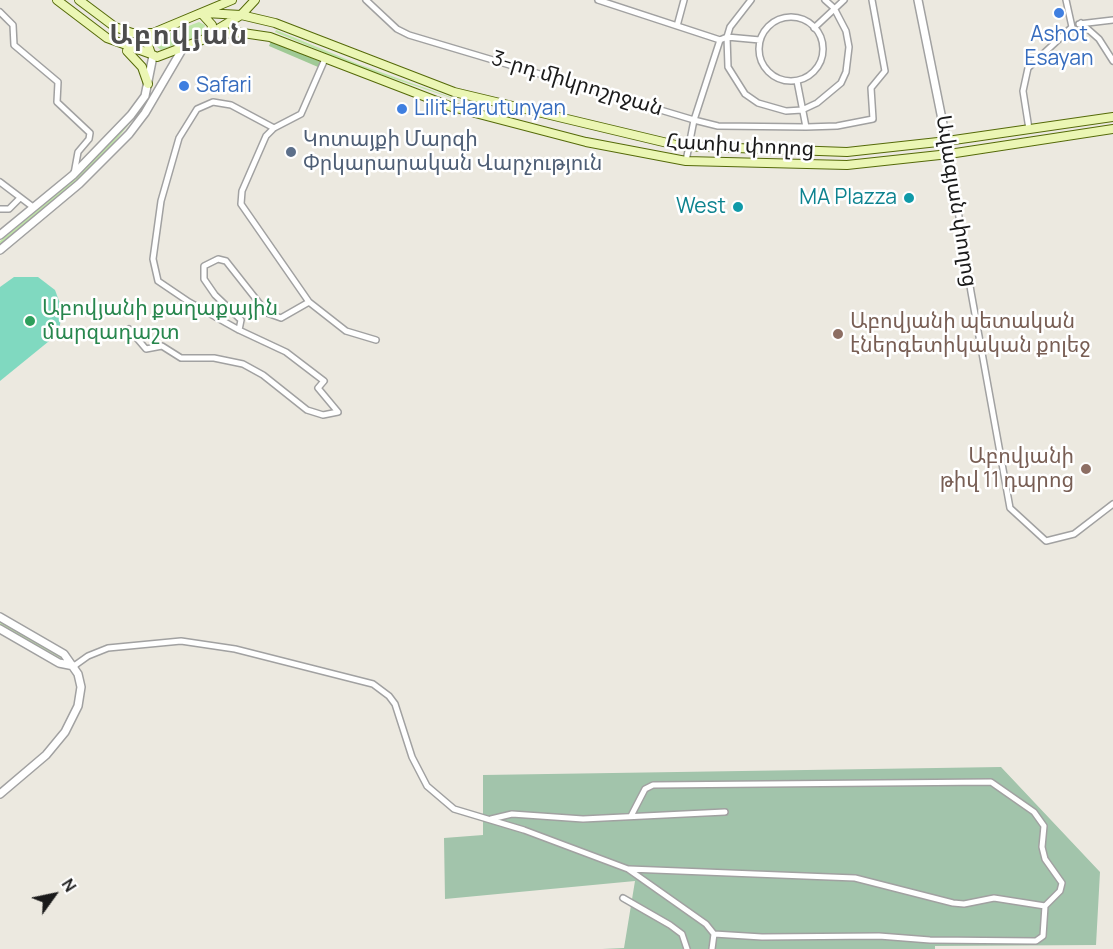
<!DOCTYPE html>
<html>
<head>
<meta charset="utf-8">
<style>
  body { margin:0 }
  #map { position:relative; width:1113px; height:949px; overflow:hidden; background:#ece9e0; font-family:Manrope,sans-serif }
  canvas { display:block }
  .north { position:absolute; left:24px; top:865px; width:60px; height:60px; -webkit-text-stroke:4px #fff; paint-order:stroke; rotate:57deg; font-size:16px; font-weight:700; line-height:24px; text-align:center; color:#1a1a1a }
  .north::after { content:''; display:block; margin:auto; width:21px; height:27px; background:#1a1a1a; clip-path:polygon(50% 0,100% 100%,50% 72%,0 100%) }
</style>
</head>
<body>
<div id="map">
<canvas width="1113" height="949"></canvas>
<div class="north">N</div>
</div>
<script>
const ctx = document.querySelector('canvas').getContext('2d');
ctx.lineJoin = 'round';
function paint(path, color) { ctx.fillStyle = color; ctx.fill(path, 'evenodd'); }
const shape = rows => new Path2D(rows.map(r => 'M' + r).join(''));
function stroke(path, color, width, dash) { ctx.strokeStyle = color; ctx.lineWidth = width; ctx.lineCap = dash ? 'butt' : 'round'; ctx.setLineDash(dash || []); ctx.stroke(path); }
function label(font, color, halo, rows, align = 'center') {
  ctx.font = font + ' Manrope,"Noto Sans Armenian",sans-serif'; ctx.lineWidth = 5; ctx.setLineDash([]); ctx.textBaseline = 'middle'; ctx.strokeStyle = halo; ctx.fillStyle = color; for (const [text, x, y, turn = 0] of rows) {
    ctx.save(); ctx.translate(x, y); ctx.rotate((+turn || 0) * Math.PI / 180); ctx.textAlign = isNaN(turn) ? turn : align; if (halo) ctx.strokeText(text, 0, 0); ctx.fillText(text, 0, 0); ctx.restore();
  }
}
const grass = shape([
  [199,22,205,25,203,34,161,50,156,46,157,38],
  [276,30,358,64,481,108,359,67,275,32],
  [139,112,108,150,74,183,0,245,0,241,72,181],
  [0,621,60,656,64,660,0,625]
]);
const forest = shape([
  [271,41,321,62,318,67,269,46]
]);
const cemetery = shape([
  [1001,767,1100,872,1096,945,935,946,935,949,602,949,624,948,635,881,445,899,444,838,483,835,483,775]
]);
const pitch = shape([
  [14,277,38,277,55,290,62,309,59,333,0,381,0,287]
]);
const minor = shape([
  [366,0,397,29,409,35,694,120,718,126,806,127,837,126,873,119,871,88,885,71,872,0],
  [598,0,720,40,727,37,760,40],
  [751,0,730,27,727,37,728,67,745,94,758,103,786,111,802,110,817,103,841,83,846,72,849,47,846,31,834,8,825,0],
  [0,12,13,25,14,45,58,82,57,102,90,133,89,139,78,152,74,174],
  '759 49a32 32 0 1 1 64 0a32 32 0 1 1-64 0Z',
  [1081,23,1099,39,1113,61],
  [1079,24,1113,20],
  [677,26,684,0],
  [814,28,844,0],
  [325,59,301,114,274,128,266,136,242,191,241,204,309,302,346,331,376,340],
  [797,81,806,127],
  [1029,129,1023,91,1028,68,1072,27,1066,0],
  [949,154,971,292,1010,508,1046,541,1074,534,1113,504],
  [686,161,694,120,720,40],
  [0,182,33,207],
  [0,209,9,209,20,198],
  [129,329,146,349,162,346,181,358,214,358,243,364,263,375,307,410,323,415,338,412,318,388,324,381,286,352,239,330,189,302,158,281,153,259,161,201,179,138,197,109,213,102,231,105,274,128],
  [239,330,241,320,215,295,204,279,204,266,218,259,226,261,267,313,281,318,309,302],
  [74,666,88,656,108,648,181,641,235,649,373,684,389,696,395,704,412,757,427,786,454,809,524,830,628,869,706,924,714,934,712,949],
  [631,816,645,789,653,785,991,782,1034,812,1044,826,1042,847,1045,859,1062,883,1060,891,1045,906,1043,936,1036,941,930,940,879,936,762,937,714,934],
  [491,819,512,814,583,819,725,812],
  [629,869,855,878,953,903,964,904,994,898,1045,906],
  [623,898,670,925,682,934,687,949]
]);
const tertiary = shape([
  [918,0,949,154],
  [0,235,73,175,131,115,145,96,153,56],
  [0,250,79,184,129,134,145,113,183,48],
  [0,617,64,654,78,674,81,687,78,706,65,732,46,755,0,794],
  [0,629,59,663,74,666]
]);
const secondary = shape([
  [57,0,107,38,151,54],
  [79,0,115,27,132,33,153,33,232,0],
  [205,13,241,15,275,23,454,92,680,146,847,152,947,141,1113,117],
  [202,14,212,25,211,35],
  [213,32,241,15,255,0],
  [153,33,148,45,151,54,157,57,210,37,236,32,270,37,452,107,586,142,686,161,847,165,949,154,1113,129],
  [127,51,142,67,148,84]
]);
const markers = [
  [1059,13,6,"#3f7fe0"],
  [184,86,6,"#3f7fe0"],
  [402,109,6,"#3f7fe0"],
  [291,152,6,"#5c6f8a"],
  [909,198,6,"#0f9aa8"],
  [738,207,6,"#0f9aa8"],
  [30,321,6,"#2e9e5b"],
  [838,334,6,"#8d6e63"],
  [1086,469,6,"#8d6e63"]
];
const shopNames = [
  ["Ashot",1059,35,"center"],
  ["Esayan",1059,59,"center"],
  ["Safari",196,86],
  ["Lilit Harutunyan",414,109]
];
const streetNames = [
  ["3-րդ միկրոշրջան",577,84,17],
  ["Հատիս փողոց",740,146,3],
  ["Ավագյան փողոց",956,201,81]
];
const serviceNames = [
  ["Կոտայքի Մարզի",303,140],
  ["Փրկարարական Վարչություն",303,164]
];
const cultureNames = [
  ["MA Plazza",897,198],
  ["West",726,207]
];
const leisureNames = [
  ["Աբովյանի քաղաքային",42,309],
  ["մարզադաշտ",42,333]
];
const educationNames = [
  ["Աբովյանի պետական",850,322],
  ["էներգետիկական քոլեջ",850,346],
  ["Աբովյանի",1074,457,"right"],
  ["թիվ 11 դպրոց",1074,481,"right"]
];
const districtNames = [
  ["Աբովյան",179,36]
];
paint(grass, '#bfe5a7');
paint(forest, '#a0ca96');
paint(cemetery, '#a2c4ab');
paint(pitch, '#80d9c0');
stroke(minor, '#a1a1a1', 8);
stroke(tertiary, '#a1a1a1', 10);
stroke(secondary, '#556a09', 10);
stroke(minor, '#fff', 5);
stroke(tertiary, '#fff', 7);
stroke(secondary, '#ebf6b4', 8);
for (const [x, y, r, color] of markers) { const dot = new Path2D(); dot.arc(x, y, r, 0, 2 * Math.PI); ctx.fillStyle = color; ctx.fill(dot); stroke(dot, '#fff', 2); }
label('21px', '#366cbe', '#fff', shopNames, 'left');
label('21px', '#1a1a1a', '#fff', streetNames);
label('21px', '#4e5e75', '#fff', serviceNames, 'left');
label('21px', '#0d838f', '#fff', cultureNames, 'right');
label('21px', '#27864d', '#fff', leisureNames, 'left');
label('21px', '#785e54', '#fff', educationNames, 'left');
ctx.letterSpacing = '1.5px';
label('bold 27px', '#4d4d4d', '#fff', districtNames);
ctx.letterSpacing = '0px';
</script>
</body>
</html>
